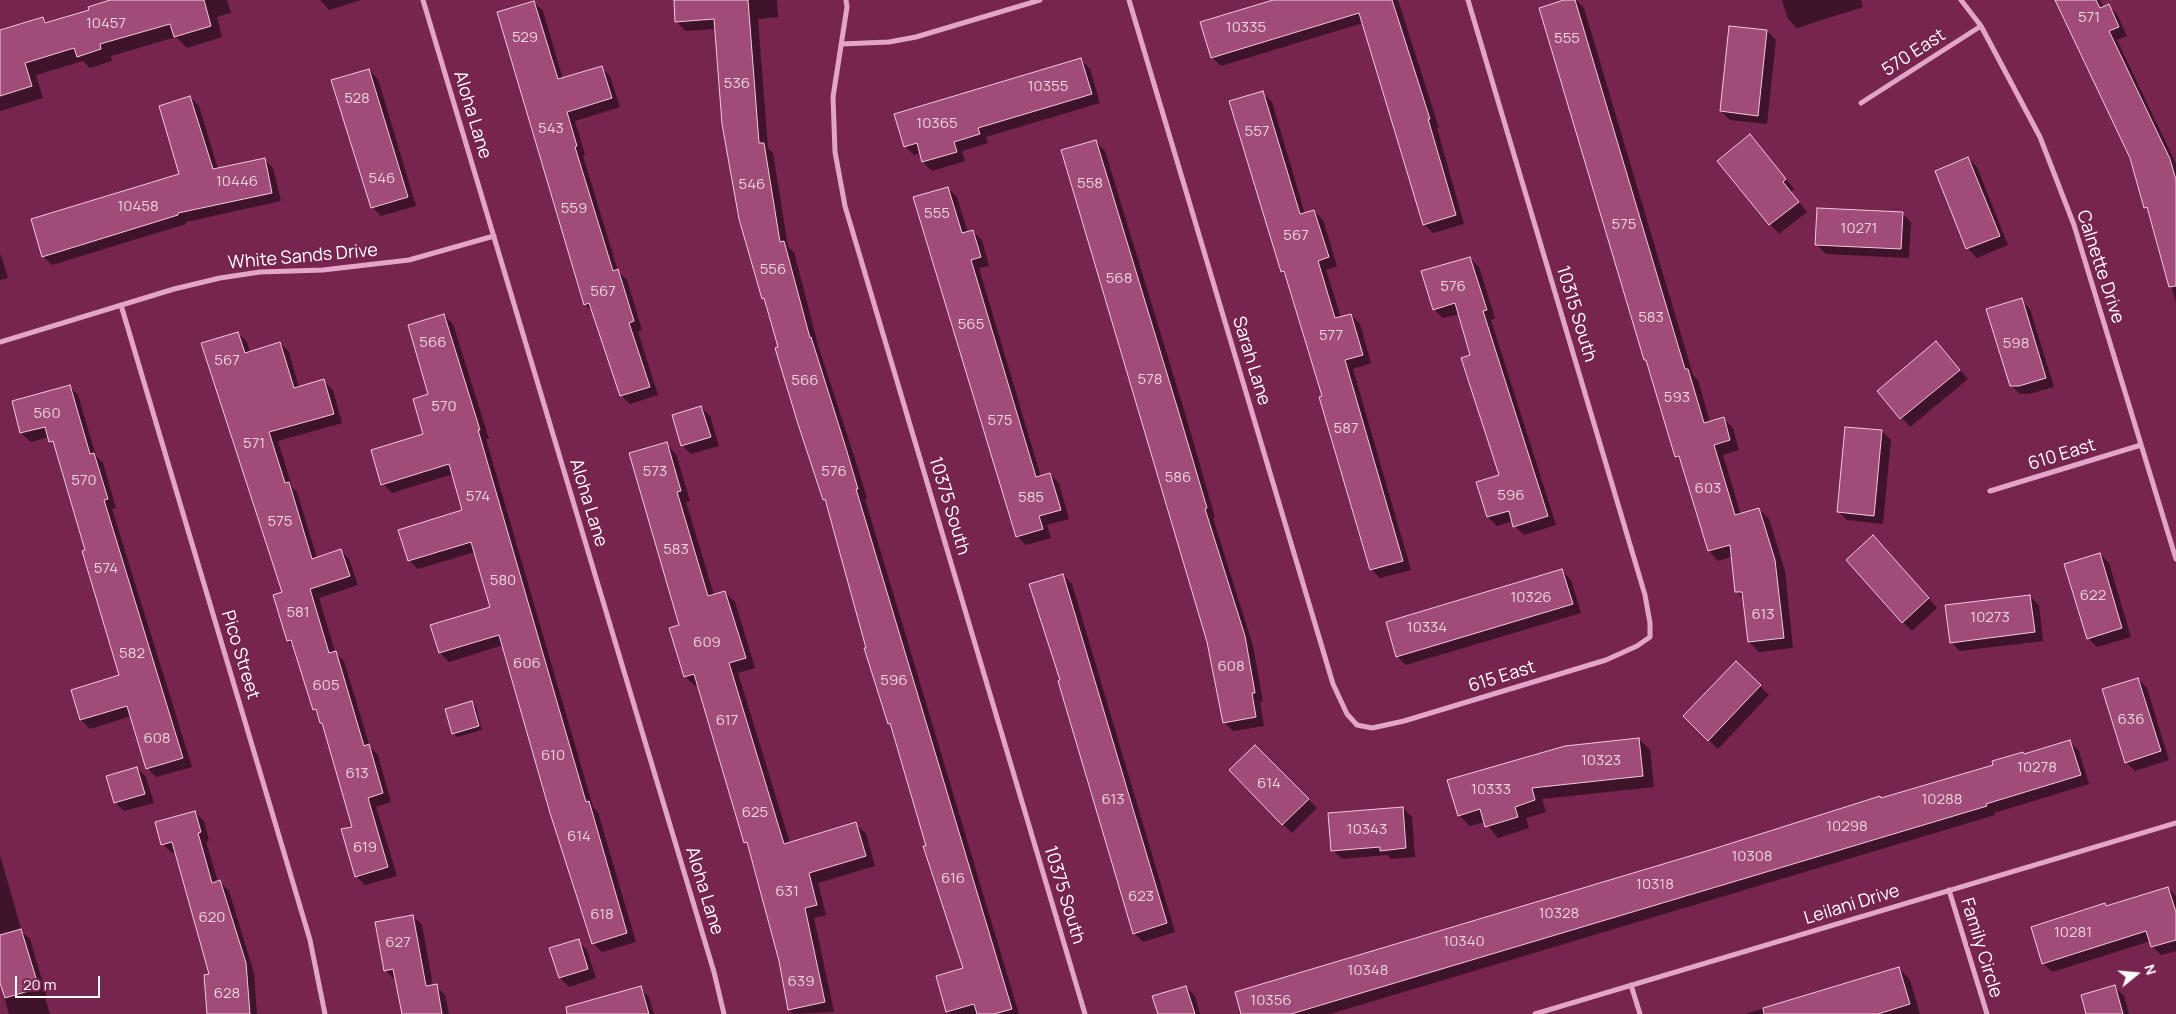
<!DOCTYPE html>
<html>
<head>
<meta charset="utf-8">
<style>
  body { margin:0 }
  #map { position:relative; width:2176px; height:1014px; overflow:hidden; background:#77244f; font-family:Manrope,sans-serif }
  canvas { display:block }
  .north { position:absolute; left:2111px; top:949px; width:50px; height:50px; -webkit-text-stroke:4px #77244f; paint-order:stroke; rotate:73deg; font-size:14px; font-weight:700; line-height:20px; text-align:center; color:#fff }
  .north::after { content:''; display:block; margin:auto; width:18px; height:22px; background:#fff; clip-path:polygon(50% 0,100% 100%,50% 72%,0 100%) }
  .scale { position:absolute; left:15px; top:976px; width:85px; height:22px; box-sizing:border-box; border:2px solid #fff; border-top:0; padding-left:6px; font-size:15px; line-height:18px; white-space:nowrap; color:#fff; -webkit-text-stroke:4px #77244f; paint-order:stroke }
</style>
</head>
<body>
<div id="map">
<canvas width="2176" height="1014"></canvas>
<div class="north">N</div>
<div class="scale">20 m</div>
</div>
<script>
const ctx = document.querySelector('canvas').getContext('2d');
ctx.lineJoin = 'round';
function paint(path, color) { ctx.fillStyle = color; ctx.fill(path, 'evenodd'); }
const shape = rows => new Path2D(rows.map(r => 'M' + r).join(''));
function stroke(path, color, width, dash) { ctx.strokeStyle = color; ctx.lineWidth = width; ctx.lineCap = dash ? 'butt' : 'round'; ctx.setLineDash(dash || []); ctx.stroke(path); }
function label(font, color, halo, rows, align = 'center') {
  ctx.font = font + ' Manrope,sans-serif'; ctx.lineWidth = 4; ctx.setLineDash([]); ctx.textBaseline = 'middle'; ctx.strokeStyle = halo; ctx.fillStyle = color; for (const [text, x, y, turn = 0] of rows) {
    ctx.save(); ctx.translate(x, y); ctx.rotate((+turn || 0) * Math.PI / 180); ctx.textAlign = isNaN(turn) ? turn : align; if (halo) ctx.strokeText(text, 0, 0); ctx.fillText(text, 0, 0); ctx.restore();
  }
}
const shadow = shape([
  [115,0,227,0,231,13,217,17,222,37,187,48,176,37,111,56,112,61,90,68,83,61,36,75,43,98,0,111,0,31,43,18,48,23,91,11],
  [320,0,361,0,329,10],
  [675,0,777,0,778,17,758,19,768,148,773,153,788,247,794,252,818,345,854,456,867,498,865,499,1019,1014,950,1014,948,1012,937,977,964,969,893,727,889,723,828,503,824,499,779,348,716,29,686,31,677,22],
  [1277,0,1398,0,1439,128,1437,128,1464,224,1433,233,1424,224,1363,23,1221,66,1212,57],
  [1568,0,1576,0,1584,8,1693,375,1698,380,1710,422,1723,418,1733,428,1739,450,1723,455,1741,515,1759,509,1769,519,1785,571,1793,648,1759,652,1749,642,1744,600,1737,592,1733,556,1718,561,1709,551,1682,462,1676,456],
  [1782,0,1861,0,1863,7,1797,28,1788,19],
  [2057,0,2100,0,2104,8,2108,5,2117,14,2127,36,2117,40,2176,164,2176,302,2131,158],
  [534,2,543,11,563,79,601,67,610,76,620,107,575,121,585,155,583,156,618,271,627,280,642,330,638,332,658,395,630,404,621,395,593,312,585,304],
  [1767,31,1776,40,1767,124,1730,120,1721,111],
  [1081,60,1090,69,1100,103,986,137,988,143,962,151,965,161,932,171,923,162,921,153,914,155,905,146],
  [369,70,378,79,416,206,381,216,372,207,332,81],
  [1263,93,1272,102,1305,214,1314,211,1323,220,1337,266,1326,270,1341,318,1351,315,1360,324,1371,363,1353,369,1411,570,1380,578,1371,569,1324,397,1287,277,1282,272,1231,102],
  [190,97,199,106,218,169,264,159,273,168,281,201,186,222,186,224,52,265,43,256,181,175],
  [1750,136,1794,189,1791,192,1807,212,1779,234,1719,161],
  [1096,142,1105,151,1187,420,1215,517,1213,518,1253,646,1263,702,1260,702,1264,726,1233,731,1224,722,1208,641],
  [1968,158,1977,167,2008,245,1977,258,1968,249,1936,171],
  [948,188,957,197,968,233,973,231,982,240,989,266,979,268,1041,477,1050,474,1059,483,1069,519,1047,525,1051,538,1026,545,1017,536],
  [1902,213,1911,222,1909,258,1826,254,1817,245],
  [0,253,8,278,0,280],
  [1470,258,1479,267,1495,318,1491,320,1556,525,1524,535,1515,526,1513,521,1497,526,1488,517,1500,476,1472,355,1459,314,1443,318,1434,309],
  [2021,300,2030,309,2054,387,2029,394,2020,394,2011,385],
  [444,315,453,324,489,439,486,439,593,807,598,812,636,942,602,952,593,943,503,645,449,662,440,653,492,608,475,552,418,569,409,560,464,511,453,474,392,493,383,484,425,434],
  [238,333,247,342,250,352,280,343,289,352,299,388,324,381,333,390,342,423,278,441,292,487,297,492,317,558,340,550,349,559,358,585,319,598,335,652,344,661,370,747,378,755,391,802,376,807,397,876,365,885,356,876,353,827,324,726,314,709,295,648,288,641,283,593],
  [1936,343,1968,379,1910,427,1878,391],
  [69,386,78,395,96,456,103,463,116,508,112,509,192,767,156,777,147,768,131,716,90,729,81,720,72,690,121,676,56,446,49,437,31,442,21,433,13,402],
  [701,407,710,416,719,446,691,454,682,445],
  [1882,431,1891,440,1883,524,1847,520,1838,511],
  [666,444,676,454,690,501,686,502,714,595,725,592,735,602,755,668,738,673,790,843,856,824,866,834,875,866,818,883,826,915,814,918,834,1012,794,1014,789,1010,780,961,750,847,745,842,699,685,695,686,685,676],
  [1882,546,1937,608,1912,631,1903,622],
  [2100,554,2109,563,2131,637,2097,647,2088,638],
  [1562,571,1571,580,1581,613,1406,665,1397,656],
  [1063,575,1072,584,1175,932,1143,942,1134,933,1062,681],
  [2030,596,2039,605,2043,641,1960,651,1951,642],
  [1736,663,1769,695,1718,749,1685,716],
  [2138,679,2147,688,2169,760,2135,771,2126,762],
  [472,703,476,707,482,730,457,737,453,733],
  [1639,739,1650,750,1654,787,1542,799,1546,812,1526,818,1529,828,1498,838,1485,822,1470,826,1459,815],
  [2070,742,2079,751,2089,784,1994,813,1995,815,1330,1014,1242,1014,1881,799],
  [1255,746,1317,808,1292,833,1230,770],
  [137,768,146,777,154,803,124,811,115,802],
  [1403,808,1412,817,1415,857,1391,859,1387,855,1342,859,1333,850],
  [195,812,204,821,209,841,206,842,218,882,220,882,229,891,254,973,257,1014,208,1014,211,976,176,852,172,853,163,844],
  [0,855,22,932,30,939,47,997,45,998,50,1014,9,1014,0,982],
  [2168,888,2176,896,2176,951,2161,955,2152,946,2151,941,2052,972,2043,963,2105,905,2107,907],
  [413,916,422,925,433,986,436,986,445,995,449,1014,403,1014,396,978,394,979,385,970],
  [578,941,587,950,596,978,569,987,560,978],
  [1899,968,1910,980,1920,1014,1745,1014],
  [1186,987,1195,996,1200,1014,1159,1014],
  [2115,987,2124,996,2129,1014,2087,1014],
  [640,988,649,997,654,1014,610,1014]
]);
const building = shape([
  [110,0,204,0,211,26,174,37,170,24,100,44,101,49,77,57,74,48,25,63,32,86,0,96,0,30,43,17,45,23,89,10,88,7,110,0],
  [674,0,748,0,759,143,764,143,780,242,784,241,810,338,811,337,845,445,858,489,856,489,1012,1009,994,1014,977,1014,974,1004,946,1012,936,976,963,968,923,846,926,846,890,723,888,724,864,648,866,648,825,499,823,500,798,424,775,348,778,347,764,298,762,299,739,219,722,124,714,19,675,22,674,0],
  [1273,0,1392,0,1430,119,1428,119,1456,215,1423,225,1359,13,1211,58,1200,22,1273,0],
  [1564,0,1575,0,1685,369,1688,369,1704,423,1724,417,1730,440,1714,445,1735,515,1759,508,1775,560,1784,638,1748,642,1742,592,1735,592,1730,545,1708,551,1679,456,1675,457,1646,360,1644,360,1539,8,1564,0],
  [2055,0,2096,0,2100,8,2109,4,2119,27,2109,31,2170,159,2176,180,2176,286,2169,287,2147,207,2144,208,2130,158,2055,0],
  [534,1,558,79,602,66,612,98,567,112,577,146,575,147,613,271,618,269,634,321,629,323,650,387,620,396,589,303,584,305,497,12,534,1],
  [1729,26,1767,30,1758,116,1720,111,1729,26],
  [1081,58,1092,94,978,128,980,134,954,142,957,152,922,162,917,143,904,147,894,114,1081,58],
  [369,69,408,197,371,208,331,80,369,69],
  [1263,91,1300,214,1314,210,1329,257,1318,261,1335,318,1351,314,1363,355,1345,360,1403,561,1370,570,1319,397,1322,396,1284,271,1281,272,1229,101,1263,91],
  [190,96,213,169,265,158,272,193,178,213,178,215,42,257,31,219,179,174,159,106,190,96],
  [1750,134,1786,179,1783,182,1799,202,1769,225,1717,161,1750,134],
  [1096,140,1178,410,1207,508,1205,509,1245,636,1255,693,1252,693,1256,717,1223,723,1207,642,1061,150,1096,140],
  [1968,157,2000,236,1966,249,1935,171,1968,157],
  [948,187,962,233,973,230,981,257,971,260,1036,477,1050,473,1061,510,1039,516,1043,529,1016,537,913,197,948,187],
  [1817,208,1903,212,1901,249,1815,245,1817,208],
  [1470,257,1487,310,1483,311,1548,516,1513,527,1509,511,1487,517,1476,482,1499,475,1461,358,1470,355,1455,303,1433,310,1421,271,1470,257],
  [2022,298,2046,378,2019,386,2010,386,1986,309,2022,298],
  [444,314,480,430,478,430,586,802,589,801,627,933,592,944,550,813,499,635,439,653,430,625,490,607,471,542,408,561,398,530,462,510,449,464,381,485,371,450,423,434,413,399,428,394,408,325,444,314],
  [238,332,245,353,280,342,294,388,324,379,334,414,269,432,285,483,289,482,312,559,341,549,350,576,310,589,329,653,336,651,364,746,369,744,383,793,368,798,388,867,355,877,341,829,352,827,322,723,320,723,316,709,313,710,291,640,287,641,273,595,282,592,201,343,238,332],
  [1936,341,1960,370,1900,419,1877,391,1936,341],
  [70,385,90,454,94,453,108,499,104,500,183,758,146,769,127,706,80,720,71,690,119,675,82,551,85,550,53,441,49,442,45,427,20,433,12,401,70,385],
  [701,406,711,437,681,446,672,415,701,406],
  [1845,427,1882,430,1874,516,1837,512,1845,427],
  [667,442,681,491,677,492,708,596,725,591,746,658,729,663,784,844,856,822,866,856,809,873,817,905,805,908,825,1002,788,1010,779,961,747,842,744,843,694,674,684,677,669,628,679,625,629,453,667,442],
  [1873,535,1929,598,1902,623,1846,560,1873,535],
  [2100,553,2122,628,2087,639,2064,564,2100,553],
  [1562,569,1573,604,1396,657,1386,622,1562,569],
  [1063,574,1167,923,1133,934,1058,681,1060,680,1029,584,1063,574],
  [2030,595,2035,632,1950,643,1945,605,2030,595],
  [1736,661,1761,685,1708,741,1683,716,1736,661],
  [2138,678,2161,751,2125,763,2102,689,2138,678],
  [472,701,479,726,452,734,445,709,472,701],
  [1639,738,1643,776,1532,788,1535,800,1515,807,1518,817,1485,827,1480,809,1458,816,1447,780,1565,746,1639,738],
  [2070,740,2081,775,1986,804,1987,806,1291,1014,1241,1014,1235,992,1710,850,1880,796,1881,798,1993,765,1992,761,2023,752,2024,754,2070,740],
  [1255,745,1309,799,1282,825,1229,770,1255,745],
  [137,767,145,794,114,803,106,776,137,767],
  [1403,807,1406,848,1380,851,1380,847,1331,851,1328,813,1403,807],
  [195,811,201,832,198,833,212,883,220,880,246,963,250,1014,207,1014,204,975,209,974,172,842,161,845,155,822,195,811],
  [2168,887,2176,912,2176,940,2151,947,2146,931,2042,964,2031,927,2105,903,2106,906,2168,887],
  [413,915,426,986,437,984,442,1014,402,1014,393,969,384,971,375,922,413,915],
  [21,929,39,988,5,998,0,983,0,935,21,929],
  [579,939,588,969,559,978,549,948,579,939],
  [1899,967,1910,1004,1878,1014,1764,1014,1763,1008,1899,967],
  [2115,985,2123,1014,2086,1014,2081,995,2115,985],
  [641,986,649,1014,567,1014,566,1007,641,986],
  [1186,986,1195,1014,1158,1014,1152,996,1186,986]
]);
const street = shape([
  [423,0,714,972,724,1014],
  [846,0,847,7,833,97,835,152,845,206,1085,1014],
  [1129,0,1333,684,1347,714,1357,725,1372,728,1404,721,1606,660,1637,646,1650,637,1650,623,1645,595,1468,0],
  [1961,0,1981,26,2040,137,2074,225,2176,559],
  [841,44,889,42,916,37,1040,0],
  [1861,103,1981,26],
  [121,305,310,940,325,1014],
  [0,342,174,289,220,278,260,272,323,270,409,260,494,236],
  [1990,491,2141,445],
  [1949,890,1987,1014],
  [1631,985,1640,1014],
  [1535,1014,2176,823]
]);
const numberNames = [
  ["571",2089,18],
  ["10457",106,24],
  ["10335",1246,28],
  ["529",525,38],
  ["555",1567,39],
  ["536",737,84],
  ["10355",1048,87],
  ["528",357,99],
  ["10365",937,124],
  ["543",551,129],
  ["557",1257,132],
  ["546",382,179],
  ["10446",237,182],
  ["558",1090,184],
  ["546",752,185],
  ["10458",138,207],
  ["559",574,209],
  ["555",937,214],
  ["575",1624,225],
  ["10271",1859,229],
  ["567",1296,236],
  ["556",773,270],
  ["568",1119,279],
  ["576",1453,287],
  ["567",603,292],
  ["583",1651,318],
  ["565",971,325],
  ["577",1331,336],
  ["566",433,343],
  ["598",2016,344],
  ["567",227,361],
  ["578",1150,380],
  ["566",805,381],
  ["593",1677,398],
  ["570",444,407],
  ["560",47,414],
  ["575",1000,421],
  ["587",1346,429],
  ["571",254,444],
  ["573",655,472],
  ["576",834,472],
  ["586",1178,478],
  ["570",84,481],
  ["603",1708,489],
  ["596",1511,496],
  ["574",478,497],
  ["585",1031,498],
  ["575",280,522],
  ["583",676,550],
  ["574",106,569],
  ["580",503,581],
  ["622",2093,596],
  ["10326",1531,598],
  ["581",298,613],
  ["613",1763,615],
  ["10273",1990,618],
  ["10334",1427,628],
  ["609",707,643],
  ["582",132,654],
  ["606",527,664],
  ["608",1231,667],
  ["596",894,681],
  ["605",326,686],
  ["636",2131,720],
  ["617",727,721],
  ["608",157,739],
  ["610",553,756],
  ["10323",1601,761],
  ["10278",2037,768],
  ["613",357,774],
  ["614",1269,784],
  ["10333",1491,790],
  ["613",1113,800],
  ["10288",1942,800],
  ["625",755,813],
  ["10298",1847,827],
  ["10343",1367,830],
  ["614",579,837],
  ["619",365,848],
  ["10308",1752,857],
  ["616",953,879],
  ["10318",1655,885],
  ["631",787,892],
  ["623",1141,897],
  ["10328",1559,914],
  ["618",602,915],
  ["620",212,918],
  ["10281",2073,933],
  ["10340",1464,942],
  ["627",398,943],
  ["10348",1368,971],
  ["639",801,982],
  ["628",227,994],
  ["10356",1271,1001]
];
const streetNames = [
  ["570 East",1914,53,-33],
  ["Aloha Lane",472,115,73],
  ["White Sands Drive",303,257,-5],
  ["Calnette Drive",2100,267,72],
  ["10315 South",1576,314,73],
  ["Sarah Lane",1251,361,73],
  ["610 East",2062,455,-17],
  ["Aloha Lane",588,503,73],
  ["10375 South",949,506,73],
  ["Pico Street",240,655,73],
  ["615 East",1502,677,-17],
  ["Aloha Lane",704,891,73],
  ["10375 South",1064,895,73],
  ["Leilani Drive",1852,905,-17],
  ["Family Circle",1981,948,73]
];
paint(shadow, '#0007');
paint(building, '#a14c78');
stroke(building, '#f3c8de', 1);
stroke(street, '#e3a5c6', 5);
label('15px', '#e8d2dd', null, numberNames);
label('18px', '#fff', '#77244f', streetNames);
</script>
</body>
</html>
